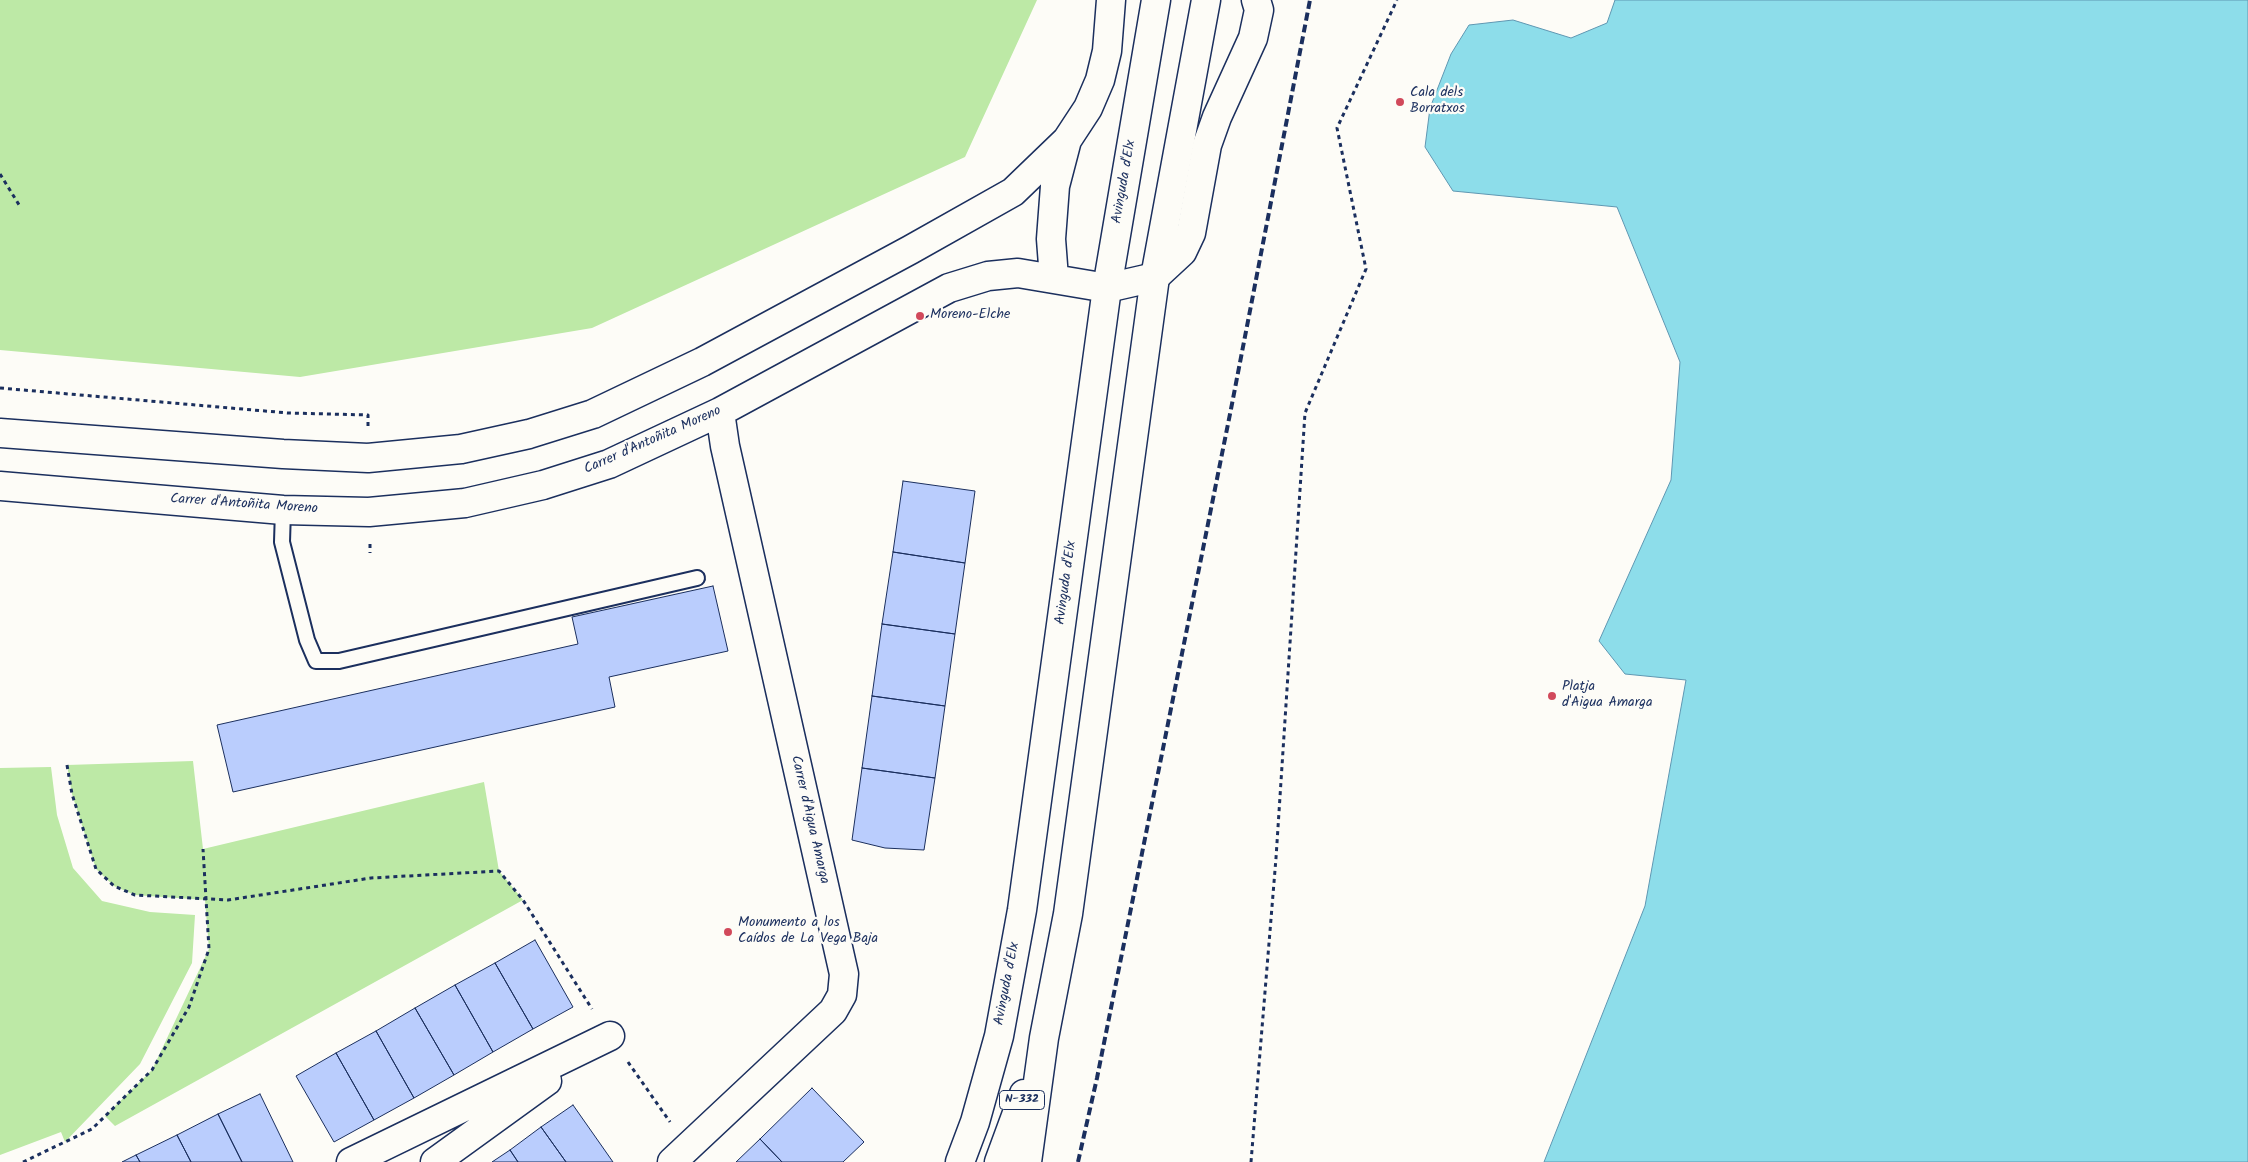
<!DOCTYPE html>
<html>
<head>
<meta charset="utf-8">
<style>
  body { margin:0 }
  canvas { display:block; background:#fdfcf7 }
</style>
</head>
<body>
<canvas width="2248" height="1162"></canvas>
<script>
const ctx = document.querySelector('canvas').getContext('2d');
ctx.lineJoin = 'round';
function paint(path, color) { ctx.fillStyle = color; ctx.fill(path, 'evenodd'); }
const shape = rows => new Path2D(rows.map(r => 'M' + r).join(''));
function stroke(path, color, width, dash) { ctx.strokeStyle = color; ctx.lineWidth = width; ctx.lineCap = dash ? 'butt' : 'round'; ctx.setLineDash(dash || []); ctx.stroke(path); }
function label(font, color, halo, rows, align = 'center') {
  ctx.font = font + ' Kalam,sans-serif'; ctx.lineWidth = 4.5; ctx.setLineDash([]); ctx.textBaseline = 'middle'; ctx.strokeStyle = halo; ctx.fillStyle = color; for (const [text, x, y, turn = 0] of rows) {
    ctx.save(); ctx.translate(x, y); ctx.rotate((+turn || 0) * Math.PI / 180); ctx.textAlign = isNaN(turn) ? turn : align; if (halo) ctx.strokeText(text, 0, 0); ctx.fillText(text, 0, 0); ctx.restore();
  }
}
const green = shape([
  [0,0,1037,0,965,157,592,328,300,377,0,350],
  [193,761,203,849,484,782,499,871,523,900,115,1126,105,1116,152,1070,209,949,205,900,135,895,114,886,96,869,72,794,67,765],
  [51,767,57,815,73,868,102,901,150,912,195,915,192,963,140,1064,65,1142,61,1132,0,1155,0,768]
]);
const water = shape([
  [1615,0,2248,0,2248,1162,1544,1162,1645,906,1686,680,1625,674,1599,641,1671,480,1680,362,1617,207,1453,191,1425,147,1430,108,1451,54,1469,25,1513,20,1571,38,1607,23,1615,0]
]);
const building = shape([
  [903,481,975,491,965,563,893,552,903,481],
  [893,552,965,563,955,634,882,624,893,552],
  [713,586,728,651,609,677,615,707,233,792,217,725,578,644,572,617,713,586],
  [882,624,955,634,945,706,872,696,882,624],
  [872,696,945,706,935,778,862,768,872,696],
  [862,768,935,778,924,850,885,848,852,840,862,768],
  [535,940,573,1007,533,1029,495,963,535,940],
  [495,963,533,1029,493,1052,455,985,495,963],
  [455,985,493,1052,454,1075,415,1008,455,985],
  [415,1008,454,1075,414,1098,376,1031,415,1008],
  [376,1031,414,1098,374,1120,336,1053,376,1031],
  [336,1053,374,1120,334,1142,296,1076,336,1053],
  [812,1088,864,1142,843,1162,782,1162,760,1139,812,1088],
  [260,1094,293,1162,242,1162,218,1114,260,1094],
  [573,1105,613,1162,566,1162,541,1127,573,1105],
  [218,1114,242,1162,191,1162,177,1135,218,1114],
  [541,1127,566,1162,518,1162,510,1150,541,1127],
  [177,1135,191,1162,140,1162,136,1155,177,1135],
  [760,1139,782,1162,736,1162,760,1139],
  [510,1150,518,1162,492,1162,510,1150],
  [136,1155,140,1162,122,1162,136,1155]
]);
const path = shape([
  [0,174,21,208],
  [0,388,288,413,368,415,368,426],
  [370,544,370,553],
  [67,765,72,794,96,869,114,886,135,895,228,900,371,878,499,871,523,900,592,1009],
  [628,1062,670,1122],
  [23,1162,92,1129,152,1070,189,1007,209,949,203,849],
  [1251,1162,1276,858,1305,413,1366,269,1337,128,1397,0]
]);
const service = shape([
  [283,510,282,542,307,640,316,661,339,661,697,578]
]);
const minor = shape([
  [1054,278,1051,239,1055,186,1067,140,1088,108,1100,80,1107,51,1111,0],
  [0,433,283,454,368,458,461,449,529,434,593,414,702,362,910,250,1013,192,1067,140],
  [0,486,283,510,369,512,465,503,543,485,609,464,720,412,949,288,988,276,1018,273,1107,288,1155,277,1182,252,1191,233,1207,145,1217,117,1253,38,1259,10,1256,0],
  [351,1162,610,1036],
  [435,1162,547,1081],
  [672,1162,833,1011,842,995,844,974,725,446,720,412]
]);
const trunk = shape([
  [960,1162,975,1122,999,1036,1022,910,1107,288,1156,0],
  [999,1162,1024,1094],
  [1027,1162,1044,1038,1068,914,1155,277,1206,0]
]);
const rail = shape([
  [1078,1162,1097,1078,1231,409,1310,0]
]);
const markers = [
  [1400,102,5,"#d1495b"],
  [920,316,5,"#d1495b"],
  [1552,696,5,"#d1495b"],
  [728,932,5,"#d1495b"]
];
const shields = [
  [1022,1100,45]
];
const shieldNames = [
  ["N-332",1022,1100]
];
const poiNames = [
  ["Cala dels",1410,94],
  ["Borratxos",1410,110],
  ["Moreno-Elche",930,316],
  ["Platja",1562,688],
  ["d'Aigua Amarga",1562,704],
  ["Monumento a los",738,924],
  ["Caídos de La Vega Baja",738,940]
];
const streetNames = [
  ["Avinguda d'Elx",1125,182,-80],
  ["Carrer d'Antoñita Moreno",653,441,-24],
  ["Carrer d'Antoñita Moreno",244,505,4],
  ["Avinguda d'Elx",1067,583,-82],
  ["Carrer d'Aigua Amarga",809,820,77],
  ["Avinguda d'Elx",1008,984,-79]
];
paint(green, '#bde9a6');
paint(water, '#8dddea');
stroke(water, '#5f97b2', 1);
paint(building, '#bacdfd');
stroke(building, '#1b2f5e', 1);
stroke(service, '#1b2f5e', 18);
stroke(minor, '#1b2f5e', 31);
stroke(trunk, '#1b2f5e', 31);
stroke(path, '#1b2f5e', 3, [4, 4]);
stroke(service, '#fdfcf7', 14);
stroke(minor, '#fdfcf7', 28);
stroke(trunk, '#fdfcf7', 28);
stroke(rail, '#1b2f5e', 4, [8, 4]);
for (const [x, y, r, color] of markers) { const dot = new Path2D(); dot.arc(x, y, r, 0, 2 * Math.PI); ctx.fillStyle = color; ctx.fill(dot); stroke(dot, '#fdfcf7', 2); }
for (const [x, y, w] of shields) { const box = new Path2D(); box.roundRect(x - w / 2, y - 9.5, w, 19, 4); ctx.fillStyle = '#fdfcf7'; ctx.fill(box); stroke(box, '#1b2f5e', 1); }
label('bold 12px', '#1b2f5e', null, shieldNames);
label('14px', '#1b2f5e', '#fdfcf7', poiNames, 'left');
label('14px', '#1b2f5e', '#fdfcf7', streetNames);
</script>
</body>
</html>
